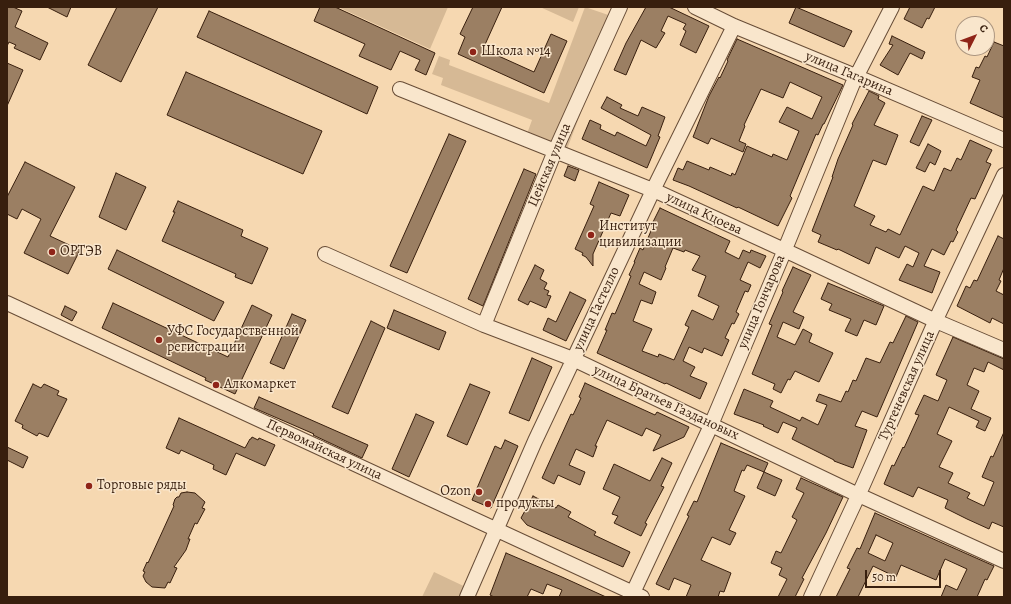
<!DOCTYPE html>
<html>
<head>
<meta charset="utf-8">
<style>
  body { margin:0 }
  #map { position:relative; width:1011px; height:604px; overflow:hidden; background:#f6d8b1; font-family:Alegreya,serif }
  canvas { display:block }
  .frame { position:absolute; inset:0; border:8px solid #381f0e; pointer-events:none }
  .north { position:absolute; left:955px; top:16px; width:40px; height:40px; box-sizing:border-box; background:#f9e6cc; border:1px solid #ac9680; border-radius:50%; rotate:48deg; font-size:11px; font-weight:700; line-height:16px; text-align:center; color:#381f0e }
  .north::after { content:''; display:block; margin:auto; width:14px; height:18px; background:#8f2418; clip-path:polygon(50% 0,100% 100%,50% 72%,0 100%) }
  .scale { position:absolute; left:865px; top:570px; width:76px; height:18px; box-sizing:border-box; border:2px solid #381f0e; border-top:0; padding-left:5px; font-size:12px; line-height:14px; white-space:nowrap; color:#381f0e; -webkit-text-stroke:3px #f9e6cc; paint-order:stroke }
</style>
</head>
<body>
<div id="map">
<canvas width="1011" height="604"></canvas>
<div class="frame"></div>
<div class="north">С</div>
<div class="scale">50 m</div>
</div>
<script>
const ctx = document.querySelector('canvas').getContext('2d');
ctx.lineJoin = 'round';
function paint(path, color) { ctx.fillStyle = color; ctx.fill(path, 'evenodd'); }
const shape = rows => new Path2D(rows.map(r => 'M' + r).join(''));
function stroke(path, color, width, dash) { ctx.strokeStyle = color; ctx.lineWidth = width; ctx.lineCap = dash ? 'butt' : 'round'; ctx.setLineDash(dash || []); ctx.stroke(path); }
function label(font, color, halo, rows, align = 'center') {
  ctx.font = font + ' Alegreya,serif'; ctx.lineWidth = 3; ctx.setLineDash([]); ctx.textBaseline = 'middle'; ctx.strokeStyle = halo; ctx.fillStyle = color; for (const [text, x, y, turn = 0] of rows) {
    ctx.save(); ctx.translate(x, y); ctx.rotate((+turn || 0) * Math.PI / 180); ctx.textAlign = isNaN(turn) ? turn : align; if (halo) ctx.strokeText(text, 0, 0); ctx.fillText(text, 0, 0); ctx.restore();
  }
}
const green = shape([
  [338,7,448,7,430,49],
  [540,7,579,7,573,22],
  [585,7,617,18,567,149,527,134,532,120,441,85,443,78,432,74,439,56,450,60,449,65,549,103],
  [434,572,472,590,469,597,422,597]
]);
const building = shape([
  [7,7,13,7,22,11,15,27,48,43,40,60,14,48,16,45,9,42,7,46,7,7],
  [47,7,71,7,67,17,47,7],
  [117,7,158,7,121,82,88,65,117,7],
  [320,7,335,7,435,53,426,75,415,70,420,60,400,51,391,70,359,56,365,44,314,21,320,7],
  [473,7,502,7,483,49,534,72,551,34,567,41,544,93,458,54,465,37,460,34,473,7],
  [646,7,669,7,709,26,696,53,680,45,686,31,683,29,686,24,668,16,661,31,665,33,656,48,641,40,626,75,614,70,626,43,646,7],
  [796,7,852,31,844,47,789,23,796,7],
  [910,7,935,7,929,19,927,18,922,28,904,19,910,7],
  [209,11,378,87,367,114,197,37,209,11],
  [892,36,925,52,922,59,910,53,898,75,880,65,893,45,889,44,892,36],
  [737,39,843,85,824,124,823,124,818,135,816,134,790,196,792,198,778,226,738,207,737,208,689,186,673,180,678,168,683,170,687,161,709,170,710,167,731,176,732,173,735,175,747,146,772,157,773,154,787,160,799,131,779,122,787,107,812,119,822,97,790,82,783,98,761,89,744,125,745,126,739,141,746,144,743,152,711,138,708,144,693,137,709,96,719,77,720,78,728,61,727,60,737,39],
  [994,42,1004,46,1004,118,970,103,980,80,972,77,976,67,979,68,985,56,987,57,994,42],
  [7,63,23,70,7,106,7,63],
  [186,72,322,131,303,174,167,115,186,72],
  [869,91,879,96,878,99,885,103,874,125,898,135,886,165,873,160,854,206,875,216,870,225,886,232,888,229,900,235,923,186,934,191,944,168,951,171,957,158,961,160,970,140,992,150,986,162,991,164,975,199,971,198,956,230,958,232,953,242,951,241,944,255,932,249,924,266,940,272,932,293,899,280,907,264,913,267,919,253,905,246,899,258,876,247,869,264,838,249,837,250,818,242,821,235,812,231,833,177,832,177,838,159,853,125,852,124,869,91],
  [607,97,622,105,620,108,638,116,642,107,665,117,658,136,660,137,647,168,582,139,590,120,601,125,600,129,615,136,617,132,646,146,651,135,601,108,607,97],
  [922,116,932,120,919,146,910,142,922,116],
  [449,134,466,141,407,273,390,266,449,134],
  [928,144,941,151,935,165,930,162,925,172,916,168,928,144],
  [25,162,75,187,50,236,80,250,68,274,24,253,41,219,22,209,17,219,7,214,7,197,25,162],
  [568,166,579,170,575,181,564,176,568,166],
  [524,169,536,174,483,306,468,299,524,169],
  [116,173,146,187,126,230,99,217,116,173],
  [599,182,629,195,620,216,611,213,593,254,593,266,586,257,582,255,583,253,575,249,594,206,590,204,599,182],
  [178,201,243,230,241,236,268,248,252,284,235,277,236,274,162,241,175,212,173,212,178,201],
  [660,208,730,241,725,252,739,259,743,250,750,253,751,250,766,256,760,268,748,262,740,280,751,285,748,292,745,291,736,312,739,314,734,324,732,323,725,338,729,340,722,356,704,348,702,353,689,347,683,361,695,367,690,376,707,383,700,399,666,383,665,384,597,353,607,330,605,330,612,313,615,314,624,293,631,276,629,275,635,262,634,262,640,248,643,250,653,226,651,226,660,208],
  [673,248,684,252,685,250,700,256,692,270,706,276,698,296,719,306,713,320,692,310,685,325,689,327,674,360,659,354,658,357,642,351,652,329,633,321,641,300,652,304,656,292,639,284,644,272,661,280,666,268,665,267,673,248],
  [998,236,1004,239,1004,268,999,280,1001,281,996,291,1004,295,1004,324,992,318,990,323,957,306,966,286,970,288,974,280,977,281,998,236],
  [117,250,224,302,214,321,108,269,117,250],
  [535,265,544,270,540,279,547,283,544,289,549,291,547,295,551,296,546,308,530,301,528,305,518,300,535,265],
  [793,267,811,275,793,312,804,317,799,329,783,322,777,337,795,345,803,329,812,334,809,342,833,353,819,382,795,371,790,380,788,379,781,393,773,389,775,384,752,374,772,325,769,324,783,292,782,291,793,267],
  [828,283,884,306,876,325,864,320,857,336,845,331,851,319,829,310,832,304,821,299,828,283],
  [570,292,586,300,566,341,543,330,548,318,556,322,570,292],
  [113,303,228,357,252,305,272,315,235,394,205,380,206,378,102,328,113,303],
  [65,306,77,312,72,321,61,315,65,306],
  [394,310,446,332,439,350,387,328,394,310],
  [292,314,306,320,284,369,270,363,292,314],
  [906,316,918,322,877,417,862,411,855,426,867,430,853,468,834,461,834,460,792,439,797,428,783,422,778,433,763,426,764,425,734,414,744,389,773,401,770,407,800,421,802,417,818,425,827,405,816,401,819,394,841,402,846,391,848,392,853,380,856,381,866,358,880,363,890,342,893,343,906,316],
  [371,321,385,328,348,414,332,407,371,321],
  [953,337,1004,359,1004,370,988,362,984,372,974,368,967,385,979,391,971,409,991,418,985,431,976,427,979,421,949,407,937,434,952,441,939,467,953,473,948,483,970,493,967,498,984,506,994,482,982,477,991,456,993,457,1004,432,1004,527,992,522,989,529,967,519,945,508,948,500,918,487,913,497,884,484,892,465,894,466,903,447,904,448,919,415,915,414,924,395,938,401,947,380,936,375,953,337],
  [532,358,552,367,529,421,509,413,532,358],
  [585,383,655,415,657,412,689,427,684,437,653,451,661,435,646,428,642,436,607,420,595,446,597,446,593,457,576,449,569,465,585,472,580,485,558,475,554,484,542,478,571,414,573,415,581,398,579,397,585,383],
  [33,384,41,388,44,384,59,391,57,395,67,399,48,437,39,433,37,436,22,428,23,425,15,421,33,384],
  [470,384,490,392,467,445,447,436,470,384],
  [259,397,368,445,362,458,313,435,314,434,254,408,259,397],
  [416,414,434,422,409,477,392,469,416,414],
  [179,418,245,448,250,439,251,439,252,437,258,440,259,438,275,445,265,466,236,453,226,475,213,469,214,465,181,450,179,454,166,448,179,418],
  [505,440,518,446,491,508,472,500,495,446,501,449,505,440],
  [721,443,768,463,764,472,747,465,744,471,742,470,734,491,745,496,729,530,736,533,730,545,712,537,701,560,731,573,724,592,720,591,718,597,686,597,691,585,674,578,669,590,656,584,689,516,687,515,694,501,697,502,721,443],
  [7,447,28,457,23,468,7,460,7,447],
  [662,458,672,463,661,486,664,487,645,523,647,524,641,536,614,523,618,516,612,514,620,497,603,489,614,464,650,481,662,458],
  [764,472,782,480,775,496,757,488,764,472],
  [801,478,843,497,826,533,802,578,804,579,795,597,778,597,787,579,779,575,782,568,771,563,776,551,781,553,797,520,792,517,804,493,796,489,801,478],
  [187,492,195,493,205,502,202,508,205,509,197,524,195,523,188,539,190,539,186,550,174,567,177,568,170,583,168,582,165,588,152,587,146,582,143,576,145,572,143,571,147,562,148,563,174,506,173,505,175,499,177,497,179,497,181,493,187,492],
  [533,496,556,508,558,505,571,512,568,517,596,532,594,535,630,552,623,567,527,525,521,518,533,496],
  [875,513,994,566,987,580,985,579,977,597,941,597,946,585,957,590,967,569,945,559,936,580,901,565,896,577,873,566,858,597,836,597,850,569,847,568,857,548,860,549,875,513],
  [876,535,893,543,885,561,868,553,876,535],
  [506,553,562,577,606,597,559,597,562,590,547,584,543,594,531,589,527,597,494,597,490,595,506,553]
]);
const minor = shape([
  [695,7,734,26,848,73,1004,140],
  [400,89,660,193,795,255,936,321,1004,350],
  [325,254,484,325,573,359,852,492,1004,561],
  [7,303,642,597],
  [484,325,555,151,620,7],
  [467,597,535,441,657,182,734,26],
  [631,597,708,432,781,259,853,83,892,7],
  [811,597,863,485,939,313,1004,175]
]);
const markers = [
  [473,52,4,"#8f2418"],
  [591,235,4,"#8f2418"],
  [52,252,4,"#8f2418"],
  [159,340,4,"#8f2418"],
  [216,385,4,"#8f2418"],
  [89,486,4,"#8f2418"],
  [479,492,4,"#8f2418"],
  [488,504,4,"#8f2418"]
];
const poiNames = [
  ["Школа №14",481,52],
  ["Институт",599,227],
  ["цивилизации",599,243],
  ["ОРТЭВ",60,252],
  ["УФС Государственной",167,332],
  ["регистрации",167,348],
  ["Алкомаркет",224,385],
  ["Торговые ряды",97,486],
  ["Ozon",471,492,"right"],
  ["продукты",496,504]
];
const streetNames = [
  ["улица Гагарина",849,74,23],
  ["Цейская улица",550,165,-67],
  ["улица Кцоева",704,214,25],
  ["улица Гончарова",762,302,-67],
  ["улица Гастелло",597,309,-65],
  ["Тургеневская улица",907,386,-66],
  ["улица Братьев Газдановых",666,403,25],
  ["Первомайская улица",324,450,25]
];
paint(green, '#d6b995');
paint(building, '#9b7f63');
stroke(building, '#381f0e', 1);
stroke(minor, '#684d37', 16);
stroke(minor, '#f9e6cc', 14);
for (const [x, y, r, color] of markers) { const dot = new Path2D(); dot.arc(x, y, r, 0, 2 * Math.PI); ctx.fillStyle = color; ctx.fill(dot); stroke(dot, '#f9e6cc', 1.5); }
label('14px', '#381f0e', '#f9e6cc', poiNames, 'left');
label('14px', '#381f0e', '#f9e6cc', streetNames);
</script>
</body>
</html>
